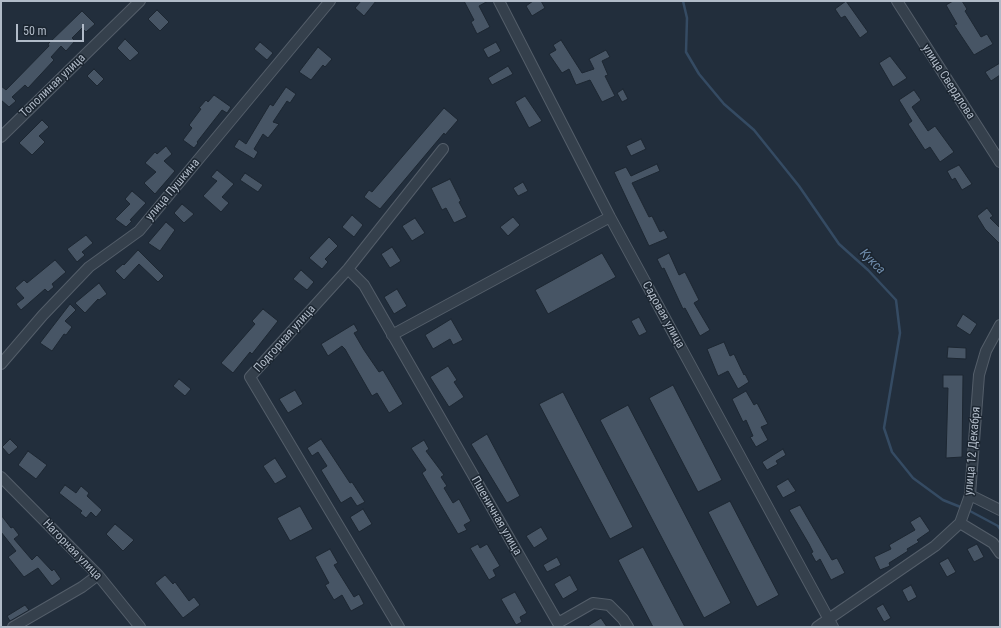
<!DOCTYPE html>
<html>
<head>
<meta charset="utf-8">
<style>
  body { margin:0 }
  #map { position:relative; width:1001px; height:628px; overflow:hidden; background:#222e3c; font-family:"Roboto Condensed",sans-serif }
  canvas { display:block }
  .frame { position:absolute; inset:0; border:2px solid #b1bbc8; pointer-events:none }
  .scale { position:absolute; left:16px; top:24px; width:68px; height:18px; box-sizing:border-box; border:2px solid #b1bbc8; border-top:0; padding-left:5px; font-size:12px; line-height:14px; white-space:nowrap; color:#b1bbc8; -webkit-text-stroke:3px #1b2530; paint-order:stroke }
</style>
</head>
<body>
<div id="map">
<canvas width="1001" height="628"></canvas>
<div class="frame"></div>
<div class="scale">50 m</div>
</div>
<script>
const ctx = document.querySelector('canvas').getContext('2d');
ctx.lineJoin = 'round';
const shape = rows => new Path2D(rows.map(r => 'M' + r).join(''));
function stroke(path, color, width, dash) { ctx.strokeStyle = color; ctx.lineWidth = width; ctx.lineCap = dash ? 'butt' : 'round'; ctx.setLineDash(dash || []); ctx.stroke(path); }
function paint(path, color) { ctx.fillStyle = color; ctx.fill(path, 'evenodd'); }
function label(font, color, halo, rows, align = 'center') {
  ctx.font = font + ' "Roboto Condensed",sans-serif'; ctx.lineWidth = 3; ctx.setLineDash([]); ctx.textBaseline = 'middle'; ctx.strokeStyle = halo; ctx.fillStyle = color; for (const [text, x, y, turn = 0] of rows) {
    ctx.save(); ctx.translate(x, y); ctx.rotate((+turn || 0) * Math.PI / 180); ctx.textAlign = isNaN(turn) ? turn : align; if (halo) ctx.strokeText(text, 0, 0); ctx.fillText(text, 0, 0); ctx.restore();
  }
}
const stream = shape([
  [683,1,687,18,686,52,699,74,724,104,754,130,799,186,839,244,868,270,896,300,900,333,884,428,892,452,913,478,943,500,963,508],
  [968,510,998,526,1000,529]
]);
const building = shape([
  [361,1,376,1,364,16,355,8,361,1],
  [464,1,488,1,479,6,490,27,477,34,471,22,474,20,464,1],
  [533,1,541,1,545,8,532,16,526,6,533,1],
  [846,1,868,32,860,38,845,16,841,18,835,9,846,1],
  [953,1,962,1,967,9,965,11,981,37,987,34,993,44,974,55,954,25,957,24,946,5,953,1],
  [157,10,169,22,160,31,148,19,157,10],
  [82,11,95,24,86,32,82,28,72,38,75,41,66,51,61,46,51,57,54,60,28,88,25,85,12,97,16,101,9,107,1,100,1,86,6,90,49,46,48,44,82,11],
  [125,39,139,53,130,61,117,48,125,39],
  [561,40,582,73,594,69,589,59,606,50,610,57,602,61,608,75,605,76,615,96,602,102,590,80,576,85,569,69,562,73,549,54,556,50,553,45,561,40],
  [260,42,273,53,267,60,254,49,260,42],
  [496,42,501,51,488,58,483,49,496,42],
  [318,47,332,59,325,67,323,65,311,80,299,72,318,47],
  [890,56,907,78,893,87,879,63,890,56],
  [1000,63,1000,75,991,81,985,72,1000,63],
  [508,66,513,74,492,85,488,78,508,66],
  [94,69,104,79,97,86,87,76,94,69],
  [286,87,296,94,290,103,287,101,273,122,279,124,268,138,263,134,254,149,258,152,254,159,234,147,239,139,246,144,270,104,273,106,286,87],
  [623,89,628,99,622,102,617,93,623,89],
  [914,90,921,100,912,107,928,131,935,126,954,152,940,162,930,147,925,150,908,124,912,121,899,100,914,90],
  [214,95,231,107,227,113,222,110,197,142,198,143,194,148,183,140,192,128,189,125,201,109,199,108,206,100,208,102,214,95],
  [525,96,542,121,529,128,515,102,525,96],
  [444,108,458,120,445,135,444,133,380,209,364,197,369,190,372,192,444,108],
  [42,120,49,127,39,136,45,142,32,155,19,143,42,120],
  [641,139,646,149,631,156,626,146,641,139],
  [166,146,172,154,164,161,175,171,155,194,144,183,156,172,145,163,155,152,157,154,166,146],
  [657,164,660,171,632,183,649,217,652,216,660,232,664,230,668,238,649,246,614,172,626,167,631,176,657,164],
  [959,165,972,184,962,190,955,178,952,180,947,171,959,165],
  [217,170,234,184,222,197,229,203,221,212,203,196,217,181,211,177,217,170],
  [245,173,263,185,258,192,240,180,245,173],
  [450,179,461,201,459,202,467,217,454,223,446,208,442,210,431,188,450,179],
  [523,182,528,191,518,196,513,188,523,182],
  [132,191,146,203,130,220,132,221,126,227,115,219,130,204,125,199,132,191],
  [182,204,194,214,184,223,174,213,182,204],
  [987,208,993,216,990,218,1000,228,1000,244,985,229,977,216,987,208],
  [352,215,363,225,354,237,342,227,352,215],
  [513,217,520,225,508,236,500,227,513,217],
  [415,218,425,233,412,241,402,226,415,218],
  [166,222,175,230,160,251,148,243,166,222],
  [86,235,93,243,82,252,85,255,77,262,67,249,86,235],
  [329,237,338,246,325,259,328,262,322,269,309,258,329,237],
  [392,247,401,261,390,268,381,254,392,247],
  [138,250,164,276,158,282,139,264,124,280,115,271,123,264,124,265,138,250],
  [602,253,616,277,548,314,535,290,602,253],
  [669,253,679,275,685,272,699,300,694,303,710,330,700,336,685,308,683,309,664,268,662,269,657,259,669,253],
  [55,260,66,272,52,284,54,287,48,292,45,289,21,310,16,304,24,298,15,288,24,280,27,283,55,260],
  [301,270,314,282,307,290,293,279,301,270],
  [99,283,107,294,99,300,98,299,85,313,75,303,99,283],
  [397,289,407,306,394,314,384,297,397,289],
  [70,304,76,310,65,321,72,327,66,335,64,334,52,351,40,343,70,304],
  [263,309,278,321,252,354,250,352,233,373,221,363,255,324,252,321,263,309],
  [963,314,977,324,970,335,956,326,963,314],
  [639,317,647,332,639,336,631,321,639,317],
  [451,319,463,340,453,345,450,339,433,349,425,335,451,319],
  [354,324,358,331,354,333,364,350,379,372,383,370,403,404,389,413,377,393,372,396,345,349,342,346,328,356,321,344,354,324],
  [724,342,730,356,734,354,744,375,745,374,749,382,738,389,728,371,718,376,707,349,724,342],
  [948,347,966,348,966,359,947,358,948,347],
  [448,366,457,380,454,382,464,397,449,407,430,377,448,366],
  [943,375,963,375,962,457,946,458,948,388,943,388,943,375],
  [179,379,191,389,185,396,173,386,179,379],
  [673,385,722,480,698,492,649,398,673,385],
  [295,390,303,404,288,413,279,399,295,390],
  [746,391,754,405,757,403,768,424,761,427,768,440,756,447,750,437,753,436,746,420,743,422,732,399,746,391],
  [563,392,633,527,610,539,539,404,563,392],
  [628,405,731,603,704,618,600,420,628,405],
  [487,434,520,496,507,503,471,444,487,434],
  [10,439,18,447,9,455,2,447,10,439],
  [321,439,350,483,352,482,365,502,357,506,351,497,341,503,321,470,327,466,318,452,312,456,307,448,321,439],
  [424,440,429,449,426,451,444,475,441,477,447,486,444,488,453,503,459,499,471,521,464,525,467,530,458,534,422,473,426,470,411,448,424,440],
  [783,449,786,455,776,461,778,464,767,470,762,462,783,449],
  [28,451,47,465,36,479,18,465,28,451],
  [275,458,287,477,275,484,263,466,275,458],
  [788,479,796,491,783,498,776,486,788,479],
  [65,485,76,493,81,486,89,493,87,496,102,510,96,517,91,512,86,518,80,513,82,511,59,493,65,485],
  [730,501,779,595,757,607,708,512,730,501],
  [800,505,832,560,837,558,845,573,831,580,820,559,816,562,811,553,813,552,809,544,789,510,800,505],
  [300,506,313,529,290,541,277,518,300,506],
  [363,509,372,524,359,532,350,517,363,509],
  [1,515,11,528,13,527,19,535,14,539,32,560,37,555,52,571,54,569,61,579,52,586,38,568,24,577,8,557,16,551,1,532,1,515],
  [920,516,930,531,917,540,919,542,907,549,908,551,889,563,890,566,880,570,874,557,891,549,889,545,915,530,910,522,920,516],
  [115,524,134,540,123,551,106,534,115,524],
  [541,527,548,539,534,548,526,536,541,527],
  [478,544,480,548,487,544,500,566,493,570,496,576,489,580,470,548,478,544],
  [977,544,984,557,974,562,967,549,977,544],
  [643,547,685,627,653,627,618,560,643,547],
  [330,549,338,563,334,565,354,597,359,594,364,604,351,611,342,595,334,600,325,585,329,583,315,557,330,549],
  [557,557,561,565,547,572,543,565,557,557],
  [948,558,956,572,947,577,939,563,948,558],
  [165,575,173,584,175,582,189,601,194,597,200,605,183,618,155,583,165,575],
  [570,575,578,590,563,599,554,584,570,575],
  [911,585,917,597,908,602,902,590,911,585],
  [515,592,527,613,520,617,522,622,516,625,501,599,515,592],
  [883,604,891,618,884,622,876,608,883,604],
  [25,605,29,610,10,621,7,616,25,605],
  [601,618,607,627,586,627,601,618]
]);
const minor = shape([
  [499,1,610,217,833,627],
  [897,1,1000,162],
  [1,137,140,1],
  [348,269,364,285,558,623,593,603,609,605,623,619,628,627],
  [392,335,610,217],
  [1,364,43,315,89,267,139,231,330,1],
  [1,477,98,575,140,627],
  [970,495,1000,510],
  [960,523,993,543,1000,553],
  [13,627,82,587,98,575],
  [399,627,250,377,348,269,443,149],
  [817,627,935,546,960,523,970,495,979,375,986,351,1000,325]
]);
const streetNames = [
  ["улица Свердлова",948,82,57],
  ["Тополиная улица",53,86,-44],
  ["улица Пушкина",173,190,-50],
  ["Садовая улица",663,315,61],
  ["Подгорная улица",285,339,-48],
  ["улица 12 Декабря",973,451,-85],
  ["Пшеничная улица",496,516,60],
  ["Нагорная улица",72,550,46]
];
const waterNames = [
  ["Кукса",872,262,45]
];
stroke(stream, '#354b63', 2.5);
paint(building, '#475565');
stroke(building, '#1d2732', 1);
stroke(minor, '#545e6a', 12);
stroke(minor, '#35404c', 10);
label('12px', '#b1bbc8', '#1b2530', streetNames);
label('italic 13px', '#708dac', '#1b2530', waterNames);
</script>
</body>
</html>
